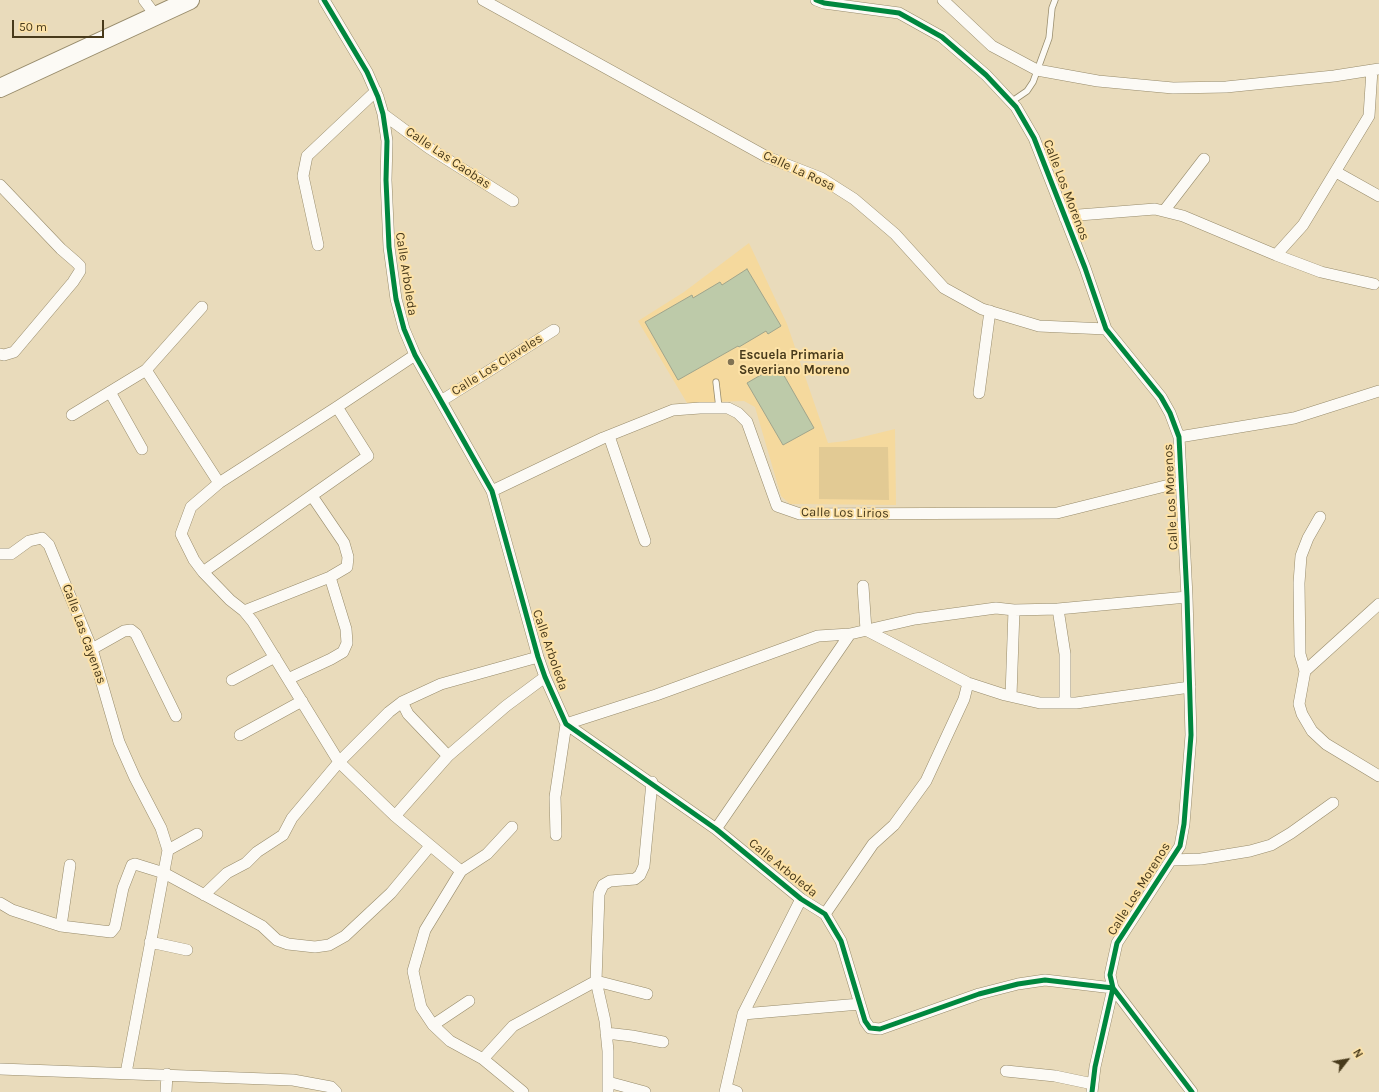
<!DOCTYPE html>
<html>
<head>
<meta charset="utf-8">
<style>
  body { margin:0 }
  #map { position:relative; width:1379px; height:1092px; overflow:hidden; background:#e9dbbb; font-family:Karla,sans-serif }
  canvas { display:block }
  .north { position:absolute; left:1327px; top:1040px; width:40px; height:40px; -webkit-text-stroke:3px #fde2a7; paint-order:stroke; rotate:59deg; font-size:11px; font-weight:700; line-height:16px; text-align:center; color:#483a1b }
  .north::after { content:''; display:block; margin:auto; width:14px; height:18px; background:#483a1b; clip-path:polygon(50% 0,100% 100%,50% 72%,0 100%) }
  .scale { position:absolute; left:12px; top:20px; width:92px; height:18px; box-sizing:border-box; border:2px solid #483a1b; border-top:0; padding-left:5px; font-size:12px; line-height:14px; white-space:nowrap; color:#483a1b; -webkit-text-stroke:3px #fde2a7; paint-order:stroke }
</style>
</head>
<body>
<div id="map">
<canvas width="1379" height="1092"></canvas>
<div class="north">N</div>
<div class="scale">50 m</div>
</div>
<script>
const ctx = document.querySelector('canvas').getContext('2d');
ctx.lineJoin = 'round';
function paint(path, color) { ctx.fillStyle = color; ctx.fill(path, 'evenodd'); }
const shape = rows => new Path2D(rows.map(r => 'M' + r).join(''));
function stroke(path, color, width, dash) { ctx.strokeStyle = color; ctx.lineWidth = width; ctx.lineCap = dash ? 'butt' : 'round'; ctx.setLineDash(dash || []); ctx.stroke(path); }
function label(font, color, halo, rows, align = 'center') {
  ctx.font = font + ' Karla,sans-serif'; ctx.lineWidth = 4; ctx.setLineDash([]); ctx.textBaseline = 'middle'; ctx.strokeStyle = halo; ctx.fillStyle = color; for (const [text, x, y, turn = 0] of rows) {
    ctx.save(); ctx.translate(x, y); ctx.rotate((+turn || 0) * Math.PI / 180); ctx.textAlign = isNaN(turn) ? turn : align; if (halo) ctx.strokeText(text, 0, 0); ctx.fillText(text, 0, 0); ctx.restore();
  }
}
const built = shape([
  [749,243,787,324,828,443,846,441,895,429,896,505,790,504,781,496,755,407,744,401,687,403,638,321,684,292]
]);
const green = shape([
  [819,447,888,447,889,500,819,499]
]);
const building = shape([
  [747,269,781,326,768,334,766,331,739,347,738,346,678,380,645,322,692,295,693,298,720,282,722,285,747,269],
  [778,365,814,428,783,445,747,383,778,365]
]);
const service = shape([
  [1011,102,1027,91,1033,82,1049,38,1052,8,1055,0],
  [716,382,719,408]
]);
const minor = shape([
  [144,0,156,16],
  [324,0,367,72,378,97,383,114,387,141,386,180,389,247,396,299,404,329,415,355,492,491,538,657,545,677,566,724,716,829,801,899,825,914,841,941,865,1021,870,1028,880,1029,979,994,1018,984,1045,980,1113,988,1095,1067,1092,1092],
  [483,0,767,157,821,178,854,199,895,234,944,288,982,309,1039,326,1106,329],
  [816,0,824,3,899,13,942,37,986,75,1016,107,1034,138,1085,268,1106,329,1161,397,1170,413,1179,437,1187,597,1191,735,1184,824,1180,846,1117,943,1110,975,1113,988,1192,1092],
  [943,0,992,46,1037,70,1098,81,1173,88,1226,87,1334,76,1379,69],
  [383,114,429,148,513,201],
  [1336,172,1379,196],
  [0,185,61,249,76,262,80,266,80,271,73,282,14,352,4,355,0,354],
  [1164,211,1204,159],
  [1065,218,1079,215,1155,209,1183,216,1276,255,1303,225,1369,116,1372,70],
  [318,245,303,176,307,156,376,91],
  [1276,255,1321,272,1374,284],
  [415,355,337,407,219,483,191,507,181,534,194,560,203,572,230,600,244,611,253,622,339,762,395,816,461,871],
  [146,370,219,483],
  [110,392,142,449],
  [979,393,990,311],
  [441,401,554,330],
  [72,415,146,370,202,307],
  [609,436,645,541],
  [1179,437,1294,418,1379,391],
  [492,491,603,438,673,410,700,408,728,408,738,413,747,422,777,506,800,514,1057,513,1181,482],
  [1320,517,1308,538,1301,556,1299,583,1300,654,1305,671,1299,704,1302,714,1312,731,1326,744,1379,776],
  [0,554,11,554,29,541,42,538,49,545,92,649,119,742,135,778,161,828,168,850,126,1073],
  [203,572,368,456,337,407],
  [863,586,866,630,968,683,1005,695,1040,703,1076,703,1190,687],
  [1058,609,1065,654,1065,703],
  [244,611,330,577,347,567,348,557,344,543,312,496],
  [92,649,124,631,131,630,136,634,176,716],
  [1305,671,1379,604],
  [288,679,331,659,343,652,347,643,346,629,330,577],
  [232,680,275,657],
  [1011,696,1014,610],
  [402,702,408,714,448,756],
  [566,724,656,695,818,636,850,634,915,619,996,608,1014,610,1058,609,1187,597],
  [240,735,302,701],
  [395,816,448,756,506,706,545,677],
  [512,827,487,854,461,871,425,930,413,971,421,1007,433,1025,450,1041,483,1059,513,1026,596,981,647,994],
  [716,829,850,634],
  [556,835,555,797,566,724],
  [168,850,197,834],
  [1172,860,1201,859,1250,851,1271,845,1291,833,1333,803],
  [204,895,227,873,246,863,257,852,283,835,292,818,339,762,389,712,402,702,441,684,538,657],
  [0,903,12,910,61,926,111,932,115,927,123,888,132,865,135,864,164,873,262,926,277,940,288,944,315,947,329,945,345,936,391,893,430,846],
  [825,914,873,844,894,825,926,781,964,699,968,683],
  [61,926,70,865],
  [150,942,187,950],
  [743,1014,860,1004],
  [433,1025,469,1001],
  [606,1033,632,1036,663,1042],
  [483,1059,523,1092],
  [0,1069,293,1080,331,1087,336,1092],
  [1006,1071,1055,1076,1093,1084],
  [608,1082,645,1092],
  [726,1088,737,1092],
  [166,1092,167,1074],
  [608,1092,608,1051,605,1021,596,981,599,894,603,885,610,881,635,879,640,875,644,866,652,782],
  [725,1092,743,1014,801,899]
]);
const primary = shape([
  [0,88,190,0]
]);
const cycleway = shape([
  [324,0,367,72,378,97,383,114,387,141,386,180,389,247,396,299,404,329,415,355,492,491,538,657,545,677,566,724,716,829,801,899,825,914,841,941,865,1021,870,1028,880,1029,979,994,1018,984,1045,980,1113,988,1095,1067,1092,1092],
  [816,0,824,3,899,13,942,37,986,75,1016,107,1034,138,1085,268,1106,329,1161,397,1170,413,1179,437,1187,597,1191,735,1184,824,1180,846,1117,943,1110,975,1113,988,1192,1092]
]);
const markers = [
  [731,362,4,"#807253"]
];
const streetNames = [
  ["Calle Las Caobas",448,158,34],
  ["Calle La Rosa",799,171,25],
  ["Calle Los Morenos",1066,190,69],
  ["Calle Arboleda",406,274,81],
  ["Calle Los Claveles",497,365,-32],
  ["Calle Los Morenos",1171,497,-93],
  ["Calle Los Lirios",845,513,1],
  ["Calle Las Cayenas",84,634,70],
  ["Calle Arboleda",550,650,71],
  ["Calle Arboleda",783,868,39],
  ["Calle Los Morenos",1139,889,-58]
];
const poiNames = [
  ["Escuela Primaria",739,355],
  ["Severiano Moreno",739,370]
];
paint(built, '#f5d99d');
paint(green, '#e2ca94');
paint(building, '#bdcaa9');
stroke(building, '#a0a58c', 1);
stroke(service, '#978b6b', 7);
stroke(minor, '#978b6b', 12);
stroke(primary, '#978b6b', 20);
stroke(service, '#fcfaf5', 5.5);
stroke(minor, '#fcfaf5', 11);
stroke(primary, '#fcfaf5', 18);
stroke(cycleway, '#00873e', 5);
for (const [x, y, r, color] of markers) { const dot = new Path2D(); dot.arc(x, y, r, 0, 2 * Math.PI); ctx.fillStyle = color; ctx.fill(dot); stroke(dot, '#fde2a7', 1.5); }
label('13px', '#483a1b', '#fde2a7', streetNames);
label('bold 13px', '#483a1b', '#fde2a7', poiNames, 'left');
</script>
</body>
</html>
